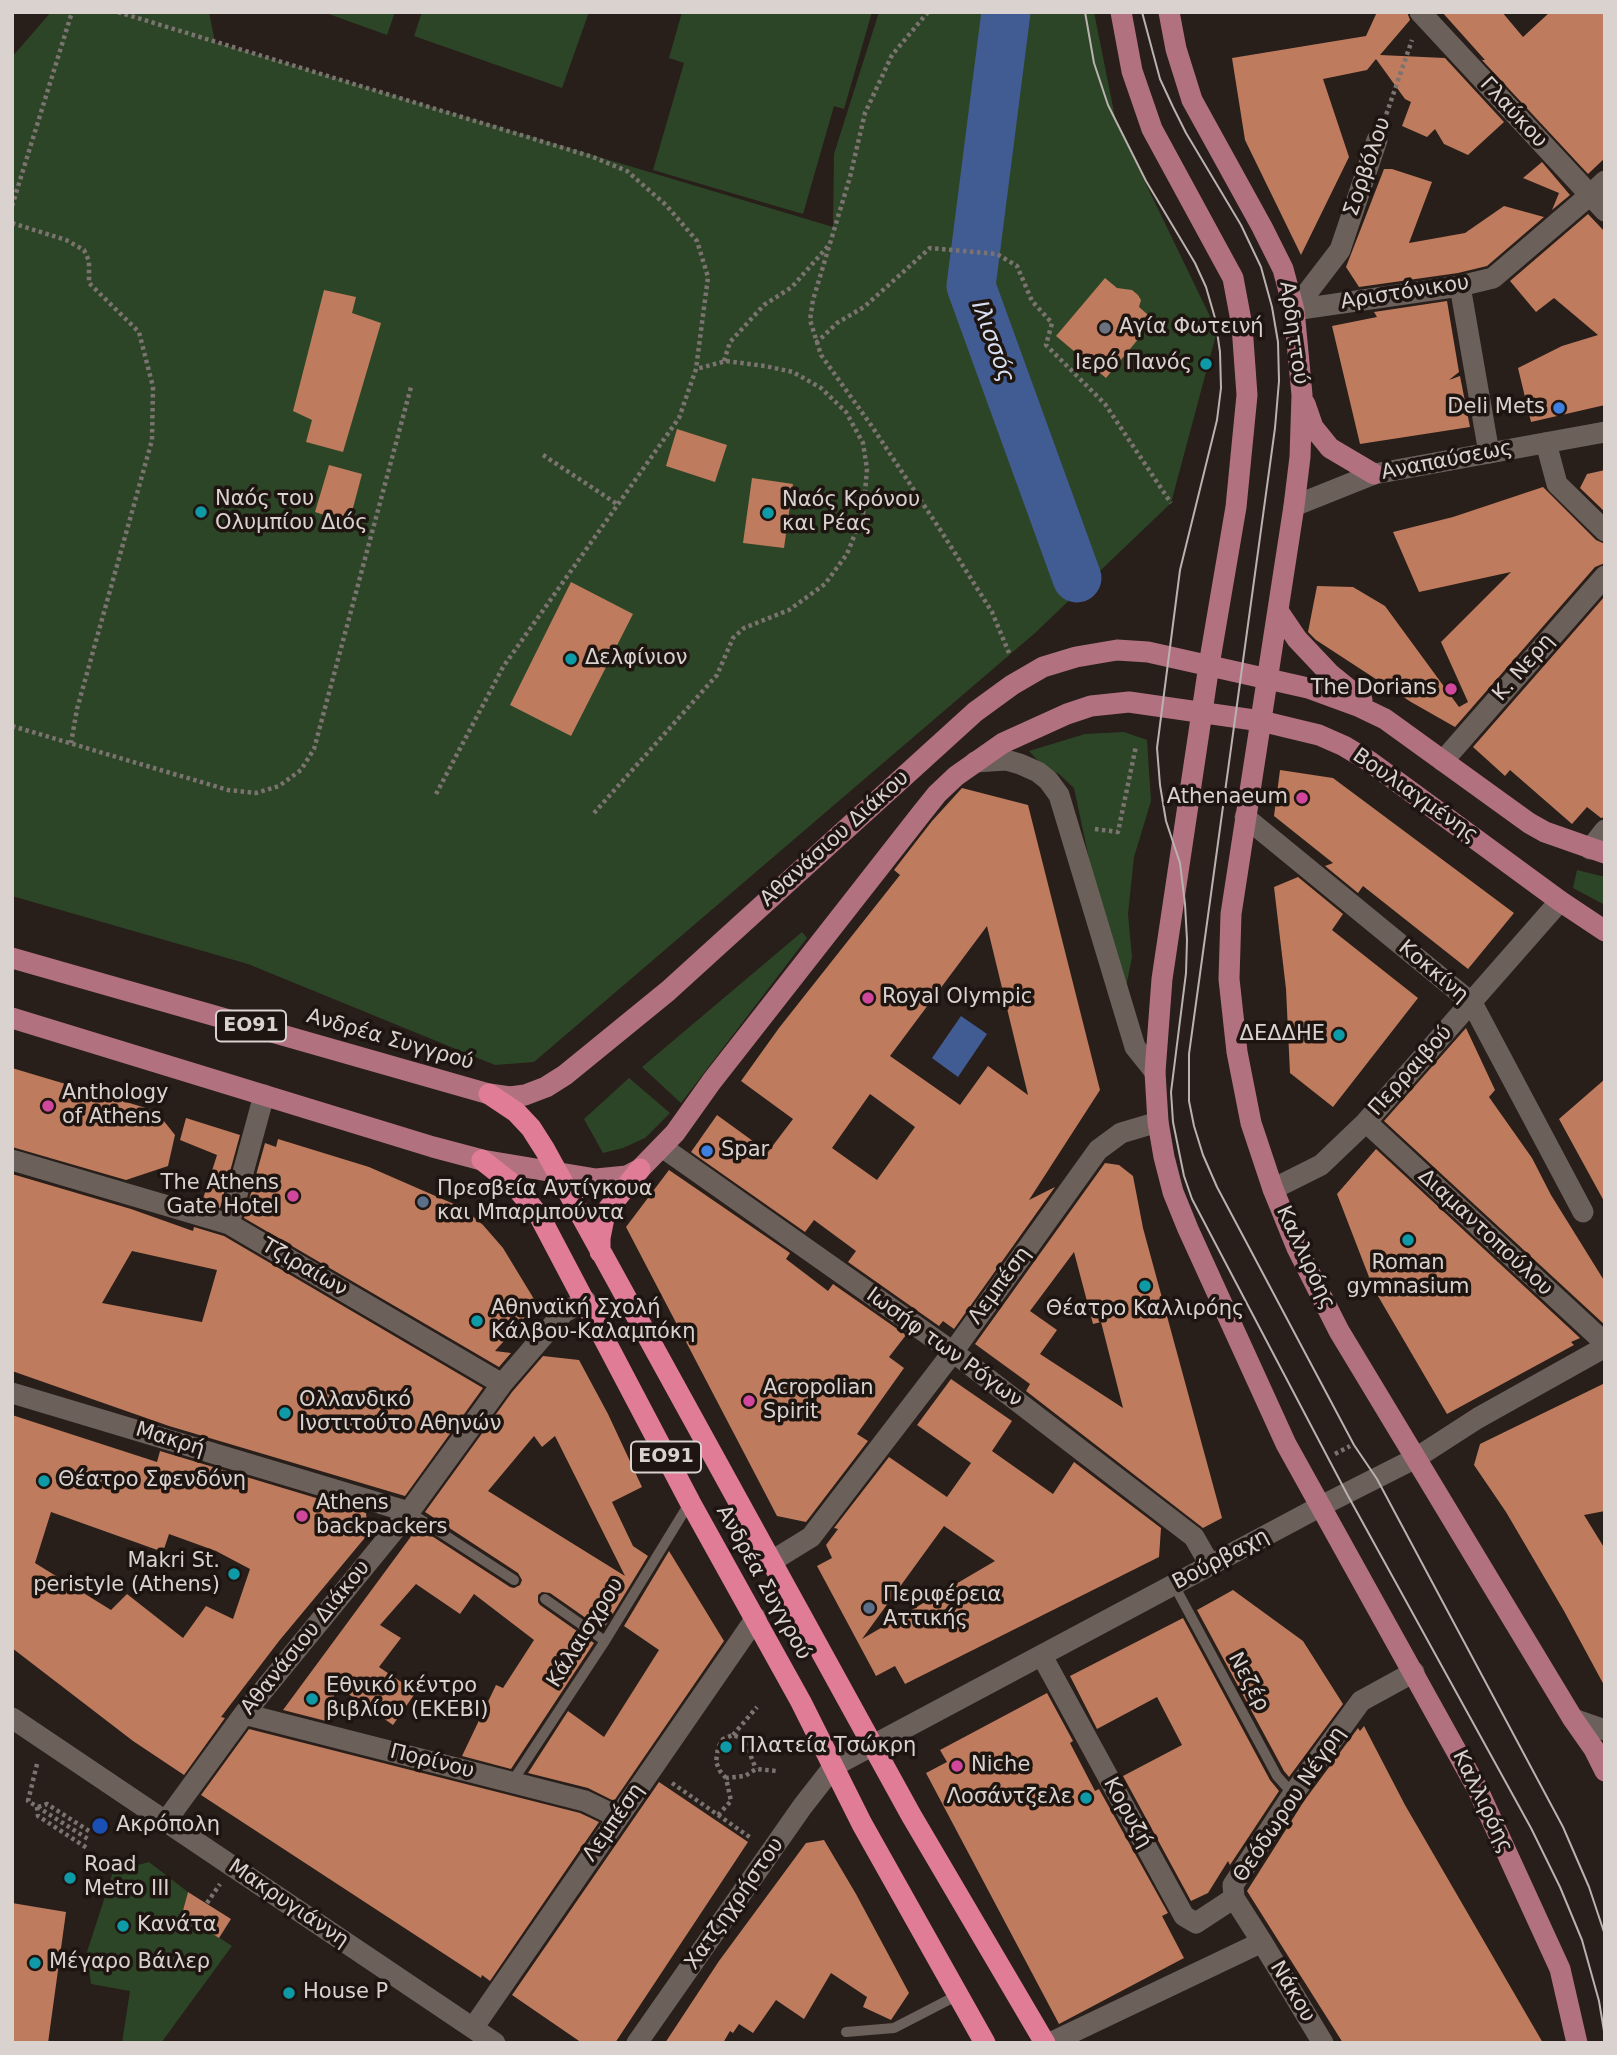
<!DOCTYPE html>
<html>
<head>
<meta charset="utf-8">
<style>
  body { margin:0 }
  #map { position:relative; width:1617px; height:2055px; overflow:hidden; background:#281e1a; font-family:"DejaVu Sans",sans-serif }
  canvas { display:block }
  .frame { position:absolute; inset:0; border:14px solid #d9d2cf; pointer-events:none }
</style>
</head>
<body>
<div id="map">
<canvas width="1617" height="2055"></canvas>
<div class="frame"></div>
</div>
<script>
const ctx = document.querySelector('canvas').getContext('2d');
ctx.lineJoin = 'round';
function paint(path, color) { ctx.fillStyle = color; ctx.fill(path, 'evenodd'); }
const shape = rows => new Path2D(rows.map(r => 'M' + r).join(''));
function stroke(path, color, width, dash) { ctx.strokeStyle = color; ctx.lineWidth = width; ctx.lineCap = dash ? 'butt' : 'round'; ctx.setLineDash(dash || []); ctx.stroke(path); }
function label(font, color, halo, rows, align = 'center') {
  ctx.font = font + ' "DejaVu Sans",sans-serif'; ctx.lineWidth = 7; ctx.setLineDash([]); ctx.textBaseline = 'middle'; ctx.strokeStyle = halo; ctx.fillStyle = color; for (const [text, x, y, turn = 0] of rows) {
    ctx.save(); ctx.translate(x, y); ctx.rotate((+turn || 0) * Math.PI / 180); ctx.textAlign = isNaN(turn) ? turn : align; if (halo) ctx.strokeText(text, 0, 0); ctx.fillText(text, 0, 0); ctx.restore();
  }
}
const green = shape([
  [51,12,209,12,215,42,833,227,834,154,879,12,1094,12,1116,122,1217,331,1171,503,1035,633,534,1062,495,1065,248,964,12,896,12,57],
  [323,12,395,12,387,35],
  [422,12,589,12,562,88,414,36],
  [682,12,872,12,844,109,834,106,803,214,653,170,684,63,669,58],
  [1124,732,1147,740,1151,801,1134,857,1128,914,1132,957,1125,992,1117,991,1074,788,1059,774,1040,763,1029,751,1085,734],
  [1577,870,1605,877,1605,905,1573,888],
  [802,932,807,938,681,1103,642,1067],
  [629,1078,670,1113,645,1138,623,1148,603,1153,584,1119],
  [149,1862,188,1892,182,1914,232,1946,161,2043,122,2043,130,1991,91,1984,87,1952,113,1872]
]);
const water = shape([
  [961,1016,987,1034,958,1077,932,1058]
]);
const river = shape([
  [1006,12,971,286,1077,578]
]);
const building = shape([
  [1377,12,1407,12,1410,20,1380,55,1445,58,1504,122,1468,155,1444,144,1435,129,1427,137,1402,126,1411,102,1405,99,1376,59,1367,70,1323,79,1349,157,1301,255,1245,140,1232,58,1366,36],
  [1442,12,1502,12,1523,37,1550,12,1605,12,1605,158,1588,174,1482,60,1485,60],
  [1542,162,1570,195,1552,210,1559,193,1523,178],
  [1384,169,1392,169,1432,182,1409,243,1465,233,1504,206,1544,217,1487,266,1458,273,1359,287,1346,267],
  [1588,214,1605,232,1605,405,1531,422,1518,368,1562,346,1598,335,1554,298,1536,312,1510,281],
  [1105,278,1117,288,1132,290,1138,295,1141,300,1139,307,1154,320,1106,378,1056,336],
  [324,290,356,297,352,313,381,323,343,452,306,442,312,420,293,411],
  [1447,301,1459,372,1449,380,1460,376,1470,427,1360,444,1332,326,1377,317,1374,312],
  [677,429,727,445,715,482,666,466],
  [329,465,362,474,349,523,315,512],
  [1605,470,1605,512,1580,488,1587,474],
  [752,478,793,484,784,548,743,543],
  [1543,487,1596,540,1605,544,1605,563,1595,567,1455,727,1411,702,1316,640,1308,632,1317,586,1353,587,1385,606,1459,707,1468,702,1441,642,1511,572,1419,592,1393,532,1453,517],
  [571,582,633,614,571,736,510,705],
  [1605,596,1605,817,1601,818,1587,807,1572,824,1510,770,1505,776,1473,747],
  [1280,770,1333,778,1514,913,1468,969,1363,886,1358,893,1325,866,1333,863,1274,816],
  [962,788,1028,805,1100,1090,1029,1200,1055,1187,954,1329,943,1321,939,1326,848,1262,856,1251,814,1220,805,1232,691,1152,717,1115,768,1152,793,1119,741,1081,779,1028,900,875,894,870,932,821],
  [987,926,1028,1095,988,1066,960,1105,890,1056],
  [870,1094,915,1127,877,1180,832,1148],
  [1298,877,1343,914,1332,930,1418,998,1333,1107,1290,1073,1286,989,1274,887],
  [1466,1028,1495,1090,1489,1097,1532,1158,1551,1195,1605,1282,1605,1325,1384,1121],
  [12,1068,156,1111,175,1135,168,1166,126,1180,12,1147],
  [1605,1079,1605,1203,1559,1119],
  [186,1118,240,1135,220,1208,202,1202,217,1155,180,1140],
  [278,1139,369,1167,463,1208,483,1225,503,1248,537,1304,495,1351,511,1353,499,1367,244,1218,265,1143,276,1147],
  [1376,1149,1580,1338,1571,1342,1574,1345,1447,1414,1368,1279,1369,1277,1337,1194],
  [1105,1163,1119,1165,1133,1176,1143,1228,1222,1518,1203,1528,1026,1391,1030,1384,975,1344],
  [1074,1252,1093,1324,1101,1322,1123,1408,1040,1354,1057,1330,1030,1311],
  [669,1170,790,1253,786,1259,828,1291,833,1284,906,1335,889,1357,904,1368,857,1434,868,1441,806,1522,777,1516,626,1227],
  [12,1174,131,1209,193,1231,194,1227,224,1236,483,1388,405,1496,169,1426,12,1371],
  [132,1251,217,1270,202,1322,102,1303],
  [543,1356,579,1360,608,1414,642,1487,612,1502,633,1546,648,1556,603,1630,550,1593,542,1592,538,1595,538,1602,540,1605,594,1643,511,1769,462,1756,496,1685,503,1688,534,1640,474,1594,460,1614,416,1584,380,1625,401,1638,379,1667,416,1692,393,1725,337,1686,326,1721,283,1710,418,1527,510,1587,514,1588,520,1585,522,1580,518,1573,425,1512,512,1392],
  [534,1436,542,1447,555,1436,625,1576,488,1491],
  [951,1379,1012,1421,992,1451,1053,1494,1074,1462,1161,1528,1159,1557,905,1684,895,1666,876,1676,817,1566,832,1558,826,1545,838,1529,834,1528,889,1457,947,1497,971,1463,917,1425],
  [944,1526,995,1561,862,1639],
  [1605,1383,1605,1511,1584,1515,1605,1549,1605,1687,1564,1611,1506,1512,1474,1465,1480,1444],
  [12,1415,157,1462,160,1451,366,1513,368,1534,279,1641,221,1717,225,1718,184,1775,133,1741,12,1648],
  [51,1512,163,1552,169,1534,216,1551,250,1569,233,1619,206,1606,183,1638,127,1594,111,1610,35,1563],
  [669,1551,724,1641,614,1801,588,1788,528,1773,568,1711,604,1737,659,1650,624,1626],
  [1233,1590,1303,1641,1343,1704,1289,1777,1284,1771,1197,1610],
  [1183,1618,1270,1780,1279,1791,1230,1865,1228,1861,1208,1893,1191,1901,1123,1776,1182,1745,1157,1697,1097,1729,1070,1676],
  [1047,1693,1073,1741,1070,1743,1095,1791,1099,1789,1168,1913,1162,1916,1184,1958,1059,2024,926,1773,947,1762,940,1750],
  [1364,1726,1405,1805,1543,2043,1343,2043,1247,1891,1304,1801,1358,1728,1360,1731],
  [249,1729,580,1813,599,1822,490,1981,482,1975,481,1978,201,1795],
  [659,1782,748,1842,615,2043,582,2043,512,1995],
  [824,1840,856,1894,909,1993,891,2020,863,2007,867,1997,831,1973,804,2019,776,2000,753,2033,739,2024,733,2033,730,2031,723,2043,665,2043,719,1961,806,1843],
  [188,1892,231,1919,219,1938,182,1914],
  [12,1903,66,1912,48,2043,12,2043]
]);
const path = shape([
  [118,12,593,157,627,171,666,205,697,241,708,277,696,369,679,418,503,667,435,796],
  [928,12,892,55,865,113,850,177,813,300,810,320,821,355,871,425,941,531,992,612,1009,653],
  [1384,121,1412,40],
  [12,206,72,12],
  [12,223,66,240,84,250,89,261,89,283,139,332,153,387,152,440,77,709,71,743],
  [816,343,837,323,864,307,930,248,997,254,1017,266,1032,301,1052,323,1046,345,1105,404,1171,503],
  [724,361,730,342,764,305,792,287,829,245],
  [543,455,617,504],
  [12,726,228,790,256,793,279,786,301,770,314,749,411,387],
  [594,813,717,675,733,638,744,628,789,610,825,584,847,554,863,514,867,469,863,443,846,412,821,388,793,372,765,366,726,361,696,369],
  [1095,829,1118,832,1136,746],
  [1335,1454,1350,1446],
  [733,1735,757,1707],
  [37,1764,28,1801,88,1839],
  [726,1778,720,1771,716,1762,718,1748,723,1739,733,1735,744,1739,756,1769],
  [672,1783,751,1838],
  [37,1807,38,1816,87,1848],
  [38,1807,47,1804,89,1831],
  [718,1815,731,1801,726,1778,745,1776,756,1769,777,1771],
  [207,1903,220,1884]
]);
const lane = shape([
  [409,1512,514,1580],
  [1174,1585,1277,1776,1293,1794],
  [545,1599,605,1641],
  [512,1782,605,1641,690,1502],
  [846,2032,894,2028,958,1995]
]);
const street = shape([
  [1420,12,1605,211],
  [1460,286,1489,453],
  [1294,310,1460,286,1493,278,1590,195,1605,181],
  [1294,310,1340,250,1377,140],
  [1546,443,1557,484,1605,531],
  [1443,761,1605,576],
  [975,762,1006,760,1020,764,1038,772,1048,780,1059,795,1135,1047,1155,1072],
  [1245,817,1472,1003,1583,1212],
  [1590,849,1605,830],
  [1366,1122,1605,1343],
  [662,1147,953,1352,1194,1537,1210,1565],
  [12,1160,229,1224,502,1384],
  [1273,1189,1321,1165,1366,1122,1560,901],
  [229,1224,264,1095],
  [12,1393,409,1512],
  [772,1561,811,1537,953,1352,1098,1150,1121,1133,1158,1122],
  [1042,1656,1184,1916,1196,1923,1234,1898],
  [244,1714,585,1801,618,1817],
  [12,1718,495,2043],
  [1573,1719,1605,1730],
  [166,1821,244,1714,409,1512,502,1384,564,1312,586,1301],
  [1262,1942,1323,2043],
  [473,2028,756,1618],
  [1050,2043,1262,1942,1234,1898,1233,1885,1293,1794,1361,1701,1414,1672]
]);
const secondary = shape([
  [1294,506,1374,474,1605,432],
  [637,2043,802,1807,834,1766,1321,1506,1416,1458,1478,1418,1605,1347]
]);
const primary = shape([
  [1121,12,1132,71,1152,129,1233,278,1242,326,1247,395,1236,507,1209,665,1162,979,1155,1072,1158,1122,1164,1157,1173,1192,1188,1229,1286,1444,1478,1790,1560,1969,1577,2043],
  [1169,12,1176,49,1192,100,1262,227,1283,269,1294,310,1302,395,1300,457,1294,506,1231,914,1229,979,1237,1052,1251,1123,1273,1189,1297,1248,1339,1331,1573,1719,1594,1749,1605,1771],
  [1305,404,1313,427,1330,448,1374,474],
  [1278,611,1297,639,1330,674,1362,700],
  [12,958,489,1094,510,1097,525,1095,546,1087,565,1075,668,991,975,712,1012,685,1043,667,1076,657,1117,650,1148,652,1308,688,1360,707,1385,719,1529,823,1545,832,1605,853],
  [12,1018,433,1147,482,1160,596,1179,627,1176,640,1169,675,1133,712,1081,921,814,937,794,956,776,1003,743,1067,714,1091,706,1129,702,1261,721,1319,735,1344,746,1369,761,1560,901,1605,931]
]);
const highway = shape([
  [489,1094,516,1112,531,1128,545,1150,911,1815,1045,2043],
  [482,1160,515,1186,540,1217,690,1502,801,1702,862,1824,985,2043],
  [600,1252,600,1238,605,1213,640,1169]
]);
const tram = shape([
  [1085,12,1094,63,1108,105,1146,181,1195,263,1206,287,1215,318,1220,352,1221,388,1217,420,1180,570,1157,748,1160,785,1166,821,1180,863,1185,904,1187,940,1186,973,1171,1092,1173,1122,1184,1176,1192,1199,1347,1494,1531,1828,1560,1887,1582,1940,1599,2001,1605,2037],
  [1142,12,1160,79,1173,107,1186,133,1241,225,1261,267,1272,307,1278,342,1279,381,1275,428,1189,1054,1189,1101,1194,1126,1203,1155,1217,1187,1354,1445,1377,1479,1563,1827,1589,1887,1605,1935]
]);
const markers = [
  [1105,328,7,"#6b7280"],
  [1206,364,7,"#0f9aa8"],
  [1559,408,7,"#3f7fe0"],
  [201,512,7,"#0f9aa8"],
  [768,513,7,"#0f9aa8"],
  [571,659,7,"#0f9aa8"],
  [1451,689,7,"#d1479c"],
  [1302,798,7,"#d1479c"],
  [868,998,7,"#d1479c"],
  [1339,1035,7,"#0f9aa8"],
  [48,1106,7,"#d1479c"],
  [707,1151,7,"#3f7fe0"],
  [293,1196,7,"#d1479c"],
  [423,1202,7,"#5c6f8a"],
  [1408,1240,7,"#0f9aa8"],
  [1145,1286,7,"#0f9aa8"],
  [477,1321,7,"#0f9aa8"],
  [749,1401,7,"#d1479c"],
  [285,1413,7,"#0f9aa8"],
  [44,1481,7,"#0f9aa8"],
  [302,1516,7,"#d1479c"],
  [234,1574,7,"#0f9aa8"],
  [869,1608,7,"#5c6f8a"],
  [312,1699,7,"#0f9aa8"],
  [726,1747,7,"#0f9aa8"],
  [957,1766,7,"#d1479c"],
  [1086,1798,7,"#0f9aa8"],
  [100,1826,9,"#1a4fb4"],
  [70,1878,7,"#0f9aa8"],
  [123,1926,7,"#0f9aa8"],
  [35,1963,7,"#0f9aa8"],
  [289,1993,7,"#0f9aa8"]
];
const shields = [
  [251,1026,70],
  [666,1457,70]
];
const shieldNames = [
  ["ΕΟ91",251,1026],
  ["ΕΟ91",666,1457]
];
const streetNames = [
  ["Γλαύκου",1513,113,47],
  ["Σορβόλου",1368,167,-71],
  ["Αριστόνικου",1405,293,-9],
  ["Αρδηττού",1293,333,82],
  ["Αναπαύσεως",1447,461,-11],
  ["Κ. Νερη",1524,668,-49],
  ["Βουλιαγμένης",1415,796,35],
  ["Αθανάσιου Διάκου",835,839,-42],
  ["Κοκκίνη",1433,972,40],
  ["Ανδρέα Συγγρού",390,1040,16],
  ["Περραιβού",1411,1071,-48],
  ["Διαμαντοπούλου",1485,1233,43],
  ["Καλλιρόης",1305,1258,65],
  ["Τζιραίων",304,1268,30],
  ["Λεμπέση",1000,1286,-54],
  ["Ιωσήφ των Ρόγων",944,1348,36],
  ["Μακρή",170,1440,17],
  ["Βούρβαχη",1221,1560,-28],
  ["Ανδρέα Συγγρού",763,1583,61],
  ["Κάλαισχρου",586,1633,-58],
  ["Αθανάσιου Διάκου",306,1638,-51],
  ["Νεζέρ",1248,1682,62],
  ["Πορίνου",432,1762,14],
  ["Καλλιρόης",1482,1802,64],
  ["Θεόδωρου Νέγρη",1290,1805,-56],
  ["Κορυζή",1127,1813,61],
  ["Λεμπέση",614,1823,-55],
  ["Μακρυγιάννη",288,1904,34],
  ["Χατζηχρήστου",735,1904,-55],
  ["Νάκου",1292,1992,59]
];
const poiNames = [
  ["Αγία Φωτεινή",1119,328],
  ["Ιερό Πανός",1192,364,"right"],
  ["Deli Mets",1545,408,"right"],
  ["Ναός του",215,500],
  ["Ολυμπίου Διός",215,524],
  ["Ναός Κρόνου",782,501],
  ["και Ρέας",782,525],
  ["Δελφίνιον",585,659],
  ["The Dorians",1437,689,"right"],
  ["Athenaeum",1288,798,"right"],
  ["Royal Olympic",882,998],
  ["ΔΕΔΔΗΕ",1325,1035,"right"],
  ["Anthology",62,1094],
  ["of Athens",62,1118],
  ["Spar",721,1151],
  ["The Athens",279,1184,"right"],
  ["Gate Hotel",279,1208,"right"],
  ["Πρεσβεία Αντίγκουα",437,1190],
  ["και Μπαρμπούντα",437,1214],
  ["Roman",1408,1264,"center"],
  ["gymnasium",1408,1288,"center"],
  ["Αθηναϊκή Σχολή",491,1309],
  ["Κάλβου-Καλαμπόκη",491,1333],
  ["Θέατρο Καλλιρόης",1145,1310,"center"],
  ["Acropolian",763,1389],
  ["Spirit",763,1413],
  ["Ολλανδικό",299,1401],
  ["Ινστιτούτο Αθηνών",299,1425],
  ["Θέατρο Σφενδόνη",58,1481],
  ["Athens",316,1504],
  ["backpackers",316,1528],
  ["Makri St.",220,1562,"right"],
  ["peristyle (Athens)",220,1586,"right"],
  ["Περιφέρεια",883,1596],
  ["Αττικής",883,1620],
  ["Εθνικό κέντρο",326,1687],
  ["βιβλίου (ΕΚΕΒΙ)",326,1711],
  ["Πλατεία Τσώκρη",740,1747],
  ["Niche",971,1766],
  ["Λοσάντζελε",1072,1798,"right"],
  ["Ακρόπολη",116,1826],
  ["Road",84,1866],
  ["Metro III",84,1890],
  ["Κανάτα",137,1926],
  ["Μέγαρο Βάιλερ",49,1963],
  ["House P",303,1993]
];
const waterNames = [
  ["Ιλισσός",992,342,70]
];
paint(green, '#2d4527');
paint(water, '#415c93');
stroke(river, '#415c93', 49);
paint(building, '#be7b5d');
stroke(path, '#7b736f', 4.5, [3.5, 3.5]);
stroke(lane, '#6c605b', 10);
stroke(street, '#6c605b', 21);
stroke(secondary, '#6c605b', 21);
stroke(primary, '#b2717f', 21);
stroke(highway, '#e17c97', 21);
stroke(tram, '#bab2af', 2);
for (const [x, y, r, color] of markers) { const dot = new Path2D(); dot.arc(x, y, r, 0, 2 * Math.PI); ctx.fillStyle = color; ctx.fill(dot); stroke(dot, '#1e1511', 2.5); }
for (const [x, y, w] of shields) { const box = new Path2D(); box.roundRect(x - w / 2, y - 15.5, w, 31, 5); ctx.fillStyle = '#1e1511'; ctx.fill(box); stroke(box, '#d9d2cf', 2); }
label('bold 19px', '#d9d2cf', null, shieldNames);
label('21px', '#d9d2cf', '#1e1511', streetNames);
label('21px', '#d9d2cf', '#1e1511', poiNames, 'left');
label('italic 23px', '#d6dff0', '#1e1511', waterNames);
</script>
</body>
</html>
